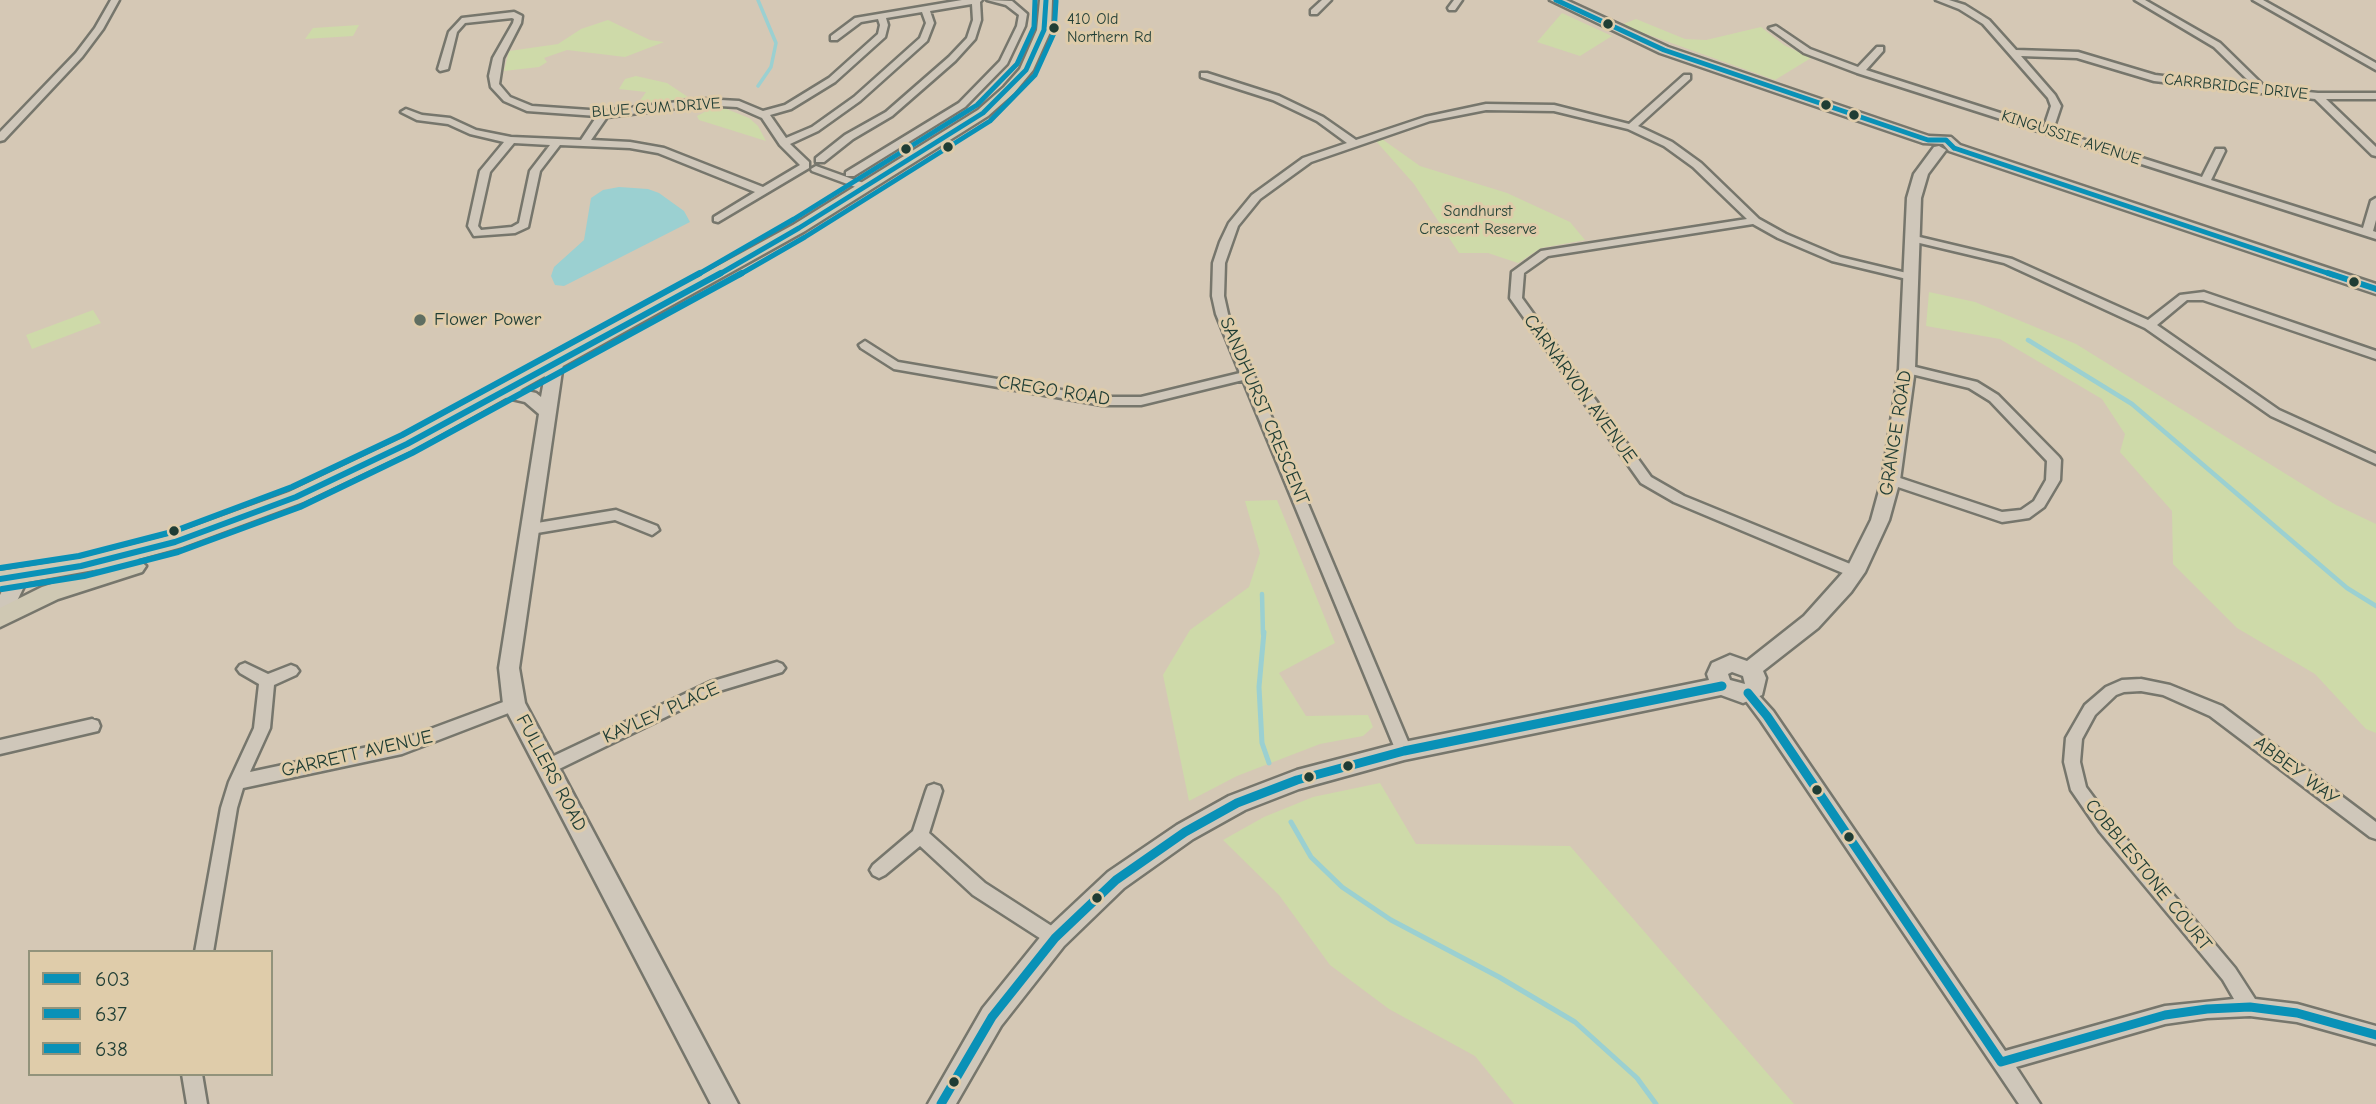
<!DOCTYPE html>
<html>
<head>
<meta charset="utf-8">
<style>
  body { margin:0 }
  #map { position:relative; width:2376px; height:1104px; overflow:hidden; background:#d5c8b5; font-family:"Comic Neue",sans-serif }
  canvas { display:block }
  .legend { position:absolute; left:28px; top:950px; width:245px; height:126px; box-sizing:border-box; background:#dfccaa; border:2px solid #92937b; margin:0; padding:9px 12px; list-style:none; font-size:21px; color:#1f3d34 }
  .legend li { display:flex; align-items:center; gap:14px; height:35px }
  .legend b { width:35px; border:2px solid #92937b }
</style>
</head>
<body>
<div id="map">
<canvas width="2376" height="1104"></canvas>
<ul class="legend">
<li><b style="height:9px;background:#0991b7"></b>603</li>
<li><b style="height:9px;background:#0991b7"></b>637</li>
<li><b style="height:9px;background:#0991b7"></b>638</li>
</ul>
</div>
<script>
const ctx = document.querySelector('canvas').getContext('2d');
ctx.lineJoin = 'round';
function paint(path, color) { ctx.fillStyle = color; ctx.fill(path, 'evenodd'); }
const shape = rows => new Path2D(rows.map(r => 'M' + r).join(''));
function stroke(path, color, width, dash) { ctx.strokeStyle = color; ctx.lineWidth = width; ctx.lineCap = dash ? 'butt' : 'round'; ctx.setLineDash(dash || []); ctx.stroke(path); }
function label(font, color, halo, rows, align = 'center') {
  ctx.font = font + ' "Comic Neue",sans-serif'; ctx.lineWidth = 6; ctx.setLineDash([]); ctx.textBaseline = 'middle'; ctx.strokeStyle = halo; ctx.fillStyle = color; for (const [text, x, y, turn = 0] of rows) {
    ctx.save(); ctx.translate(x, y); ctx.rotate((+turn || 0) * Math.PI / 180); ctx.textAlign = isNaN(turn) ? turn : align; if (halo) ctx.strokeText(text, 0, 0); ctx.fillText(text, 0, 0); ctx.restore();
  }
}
const green = shape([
  [1562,13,1588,25,1612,36,1580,56,1537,42],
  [1636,19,1685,39,1706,40,1761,27,1784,45,1811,58,1775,80,1621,25],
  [608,20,650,40,664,42,625,57,567,50,544,58,547,62,539,67,504,71,509,51,558,44,581,29],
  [359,25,353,36,305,39,313,28],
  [636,76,667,83,688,97,635,108,646,92,619,89,625,79],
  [712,108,724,108,749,118,758,126,766,141,699,120,697,116],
  [1382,139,1420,166,1507,193,1570,222,1585,240,1541,248,1518,263,1488,253,1459,253,1414,184,1375,140],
  [1929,292,1975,302,2076,344,2336,505,2376,524,2376,733,2366,729,2315,674,2237,628,2173,564,2172,511,2120,452,2125,434,2102,399,2000,339,1926,326],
  [93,310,101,323,32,349,26,335],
  [1277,500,1335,643,1279,673,1306,716,1368,715,1373,727,1363,736,1320,744,1237,776,1189,801,1163,675,1190,630,1249,587,1260,553,1245,501],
  [1380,783,1416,844,1570,846,1794,1104,1514,1104,1475,1056,1389,1009,1330,965,1279,895,1223,840,1264,817,1313,797]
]);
const water = shape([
  [619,187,648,189,659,193,684,211,690,222,564,286,555,285,551,276,554,267,584,240,591,198,603,190]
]);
const streamFar2 = shape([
  [758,0,776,43,771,67,758,86]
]);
const streamFar1 = shape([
  [2028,340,2132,404,2347,588,2376,606],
  [1262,594,1263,634]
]);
const stream = shape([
  [1264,632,1259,687,1262,743,1269,763],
  [1291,822,1311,857,1342,887,1391,920,1499,977,1575,1022,1637,1078,1656,1104]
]);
const street = shape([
  [111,0,119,0,103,29,82,57,4,140,0,141,0,132,76,53,95,28,111,0],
  [962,0,982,0,980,2,981,20,975,39,955,61,892,116,853,139,824,162,816,162,816,158,845,135,886,112,949,57,967,38,973,20,972,4,930,11,934,23,927,41,860,101,818,131,790,144,809,162,809,168,718,222,714,221,714,217,755,192,658,153,630,148,560,145,540,171,528,227,515,233,474,236,468,226,480,171,504,142,470,134,448,124,417,120,401,112,406,109,422,115,450,118,476,130,511,137,581,140,597,116,527,111,504,101,491,87,489,76,493,58,513,23,514,19,512,18,465,23,457,32,448,69,440,71,438,69,449,32,462,18,514,12,522,16,521,23,503,58,499,84,510,97,532,106,604,111,702,99,739,101,763,111,785,105,829,78,878,34,880,25,878,19,861,22,837,40,831,40,831,36,855,18,962,0],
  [922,12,926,23,920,38,854,97,812,127,786,138,770,115,791,109,835,82,885,37,888,25,886,18,922,12],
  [702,105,737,107,762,118,780,145,800,165,763,187,664,148,630,142,591,140,607,117,702,105],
  [514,143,550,145,530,171,519,223,512,227,481,230,478,226,490,172,514,143],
  [987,0,1012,1,1027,14,1025,26,1007,64,965,107,854,176,846,176,846,172,959,103,1000,61,1017,26,1019,15,1006,5,987,0],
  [1322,0,1331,0,1317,14,1311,14,1311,10,1322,0],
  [1454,0,1462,0,1455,10,1449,10,1448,8,1454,0],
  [1936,0,1949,0,1965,5,1989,20,2016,50,2078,52,2155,75,2255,87,2214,47,2135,0,2145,0,2220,43,2266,88,2318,93,2376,93,2376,99,2326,99,2376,147,2376,156,2372,155,2315,99,2154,81,2077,58,2021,56,2055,95,2061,106,2053,130,2202,177,2216,149,2224,149,2225,151,2211,180,2363,228,2371,201,2376,198,2376,220,2373,231,2376,232,2376,239,1857,73,1804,53,1769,28,1776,26,1810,49,1858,67,1877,47,1883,47,1883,51,1866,70,2044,127,2051,106,2048,98,1983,24,1959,9,1936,0],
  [2253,0,2263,0,2376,63,2376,70,2253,0],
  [1201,73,1207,73,1279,96,1323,117,1356,140,1425,117,1486,104,1554,105,1629,124,1684,75,1690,75,1690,79,1638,126,1672,142,1701,163,1759,219,1786,234,1840,257,1915,275,1915,279,1911,280,1832,261,1778,238,1753,224,1548,256,1524,273,1522,298,1651,477,1684,496,1860,568,1862,572,1860,576,1850,576,1674,502,1641,483,1510,298,1512,272,1541,251,1747,219,1693,167,1664,146,1628,129,1554,111,1486,110,1430,121,1311,162,1260,199,1238,226,1225,263,1224,296,1228,314,1412,751,1410,756,1404,758,1398,756,1396,751,1243,380,1141,405,1102,405,894,369,861,348,859,345,865,341,898,362,1102,397,1141,397,1240,373,1216,314,1212,296,1213,263,1220,242,1229,223,1252,195,1303,158,1347,143,1317,121,1273,100,1201,77,1201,73],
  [816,166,869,185,870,187,869,189,861,189,812,171,811,169,816,166],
  [1911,235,2012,259,2148,320,2180,295,2204,292,2376,351,2376,359,2203,300,2187,300,2157,325,2279,410,2376,454,2376,464,2271,416,2145,328,2004,263,1907,240,1906,238,1911,235],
  [1907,365,1977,382,1998,395,2059,457,2061,460,2060,480,2044,507,2029,518,2002,522,1886,483,1884,480,1886,477,1891,475,2002,512,2021,510,2034,501,2046,480,2047,461,1990,401,1969,388,1903,372,1901,369,1903,366,1907,365],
  [616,510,657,526,659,530,652,535,615,520,531,534,524,529,531,524,616,510],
  [777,662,782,664,785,668,782,672,719,691,555,771,549,773,543,771,541,766,543,761,710,682,777,662],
  [245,663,268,674,291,665,296,667,299,671,296,675,274,685,270,728,250,772,401,740,514,698,519,699,522,704,519,709,402,754,243,788,237,808,213,952,195,952,221,808,229,782,254,728,259,684,240,673,237,669,240,665,245,663],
  [2141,679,2170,685,2222,706,2376,822,2376,839,2370,837,2210,716,2163,695,2141,691,2124,692,2116,695,2095,715,2082,739,2080,762,2086,787,2112,822,2235,968,2255,999,2297,1004,2376,1026,2376,1044,2297,1022,2250,1016,2207,1018,2165,1024,2016,1067,2040,1104,2019,1104,1761,721,1740,693,1743,689,1748,687,1753,689,1773,711,2005,1051,2165,1006,2234,999,2223,980,2100,832,2071,790,2064,762,2066,738,2085,705,2106,687,2122,680,2141,679],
  [92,719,98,721,100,726,98,731,0,754,0,740,92,719],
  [934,784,940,786,942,791,929,833,985,883,1061,932,1064,938,1061,944,1055,946,1049,944,973,895,920,846,885,875,879,878,873,875,870,870,873,865,913,831,926,791,928,786,934,784],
  [182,1074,202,1074,207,1104,187,1104,182,1074]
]);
const secondary = shape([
  [1550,0,1566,0,1668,47,1929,136,1951,137,1960,145,2376,284,2376,294,1949,151,1943,144,1923,143,1660,53,1550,0],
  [1939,146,1946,150,1928,174,1921,198,1915,369,1900,480,1889,520,1865,572,1851,592,1818,628,1763,671,1766,678,1762,695,1743,703,1721,695,1404,760,1299,789,1245,810,1193,839,1124,888,1064,946,1001,1026,956,1104,928,1104,983,1008,1046,930,1108,872,1177,825,1229,796,1297,770,1404,742,1709,680,1707,674,1712,663,1730,655,1747,661,1804,616,1847,568,1871,520,1882,480,1899,369,1907,198,1914,174,1934,147,1939,146],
  [1732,672,1743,676,1745,684,1730,680,1728,674,1732,672],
  [555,359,563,364,519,668,525,703,738,1104,711,1104,503,704,499,668,539,414,525,402,499,396,496,392,505,386,536,393,541,397,547,364,555,359],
  [18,571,25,573,28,578,7,622,0,624,0,595,11,573,18,571]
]);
const primary = shape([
  [1040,0,1052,0,1051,30,1033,70,1014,93,988,116,805,231,414,449,303,502,182,547,138,559,146,566,142,572,58,599,0,627,0,608,42,587,99,569,0,587,0,571,81,558,171,535,289,492,400,439,793,225,978,110,1004,87,1020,69,1037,30,1040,0]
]);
const bus1Far2 = shape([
  [1556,0,1664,50,1928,140,1946,140,1954,148],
  [1954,148,2333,275]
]);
const bus1Far1 = shape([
  [2328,273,2376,289]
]);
const bus1 = shape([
  [1748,693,1767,716,2001,1062],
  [2001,1062,2165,1015,2207,1009,2250,1007,2297,1013,2376,1035],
  [941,1104,992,1017,1055,938,1116,880,1185,832,1237,803,1297,780,1404,751,1722,686]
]);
const bus2Far1 = shape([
  [718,275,799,228,983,113,1026,70,1044,30,1046,0]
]);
const bus2 = shape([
  [0,579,81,566,175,542,296,497,407,444,721,273]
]);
const bus3Far1 = shape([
  [739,275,805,237,990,121,1035,75,1054,33,1056,1]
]);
const bus3 = shape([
  [2,589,84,576,178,552,300,507,412,453,742,273]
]);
const bus4Far1 = shape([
  [697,275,794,219,977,105,1017,64,1034,27,1035,0]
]);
const bus4 = shape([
  [0,568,79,556,172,532,292,487,402,435,700,273]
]);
const markers = [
  [1608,24,6,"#1f3d34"],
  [1054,28,6,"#1f3d34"],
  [1826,105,6,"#1f3d34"],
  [1854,115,6,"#1f3d34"],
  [948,147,6,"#1f3d34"],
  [906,149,6,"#1f3d34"],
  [2354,282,6,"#1f3d34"],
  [420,320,7,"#5f6e61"],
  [174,531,6,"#1f3d34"],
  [1348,766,6,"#1f3d34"],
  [1309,777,6,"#1f3d34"],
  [1817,790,6,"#1f3d34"],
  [1849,837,6,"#1f3d34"],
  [1097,898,6,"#1f3d34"],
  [954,1082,6,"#1f3d34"]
];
const farBusnames = [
  ["410 Old",1067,19],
  ["Northern Rd",1067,37]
];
const farStreetnames = [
  ["CARRBRIDGE DRIVE",2236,87,6],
  ["BLUE GUM DRIVE",656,108,-4],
  ["KINGUSSIE AVENUE",2071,138,18]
];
const farParknames = [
  ["Sandhurst",1478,211],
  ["Crescent Reserve",1478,229]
];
const poiNames = [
  ["Flower Power",434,320]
];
const streetNames = [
  ["CARNARVON AVENUE",1580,389,54],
  ["CREGO ROAD",1054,391,9],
  ["SANDHURST CRESCENT",1264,411,67],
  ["GRANGE ROAD",1896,433,-81],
  ["KAYLEY PLACE",661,713,-24],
  ["GARRETT AVENUE",357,754,-13],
  ["ABBEY WAY",2296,771,37],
  ["FULLERS ROAD",551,773,62],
  ["COBBLESTONE COURT",2148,875,51]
];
paint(green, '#cedaa9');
paint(water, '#9bd0d1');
stroke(streamFar2, '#9bd0d1', 3.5);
stroke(streamFar1, '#9bd0d1', 4.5);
stroke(stream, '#9bd0d1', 5);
stroke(street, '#76766c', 5);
stroke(secondary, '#76766c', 5);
stroke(primary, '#76766c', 5);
paint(street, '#cfc7ba');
paint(secondary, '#cfc7ba');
paint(primary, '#cfc8b3');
stroke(bus1Far2, '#0991b7', 5);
stroke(bus1Far1, '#0991b7', 6);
stroke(bus1, '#0991b7', 9);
stroke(bus2Far1, '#0991b7', 5);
stroke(bus2, '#0991b7', 6);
stroke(bus3Far1, '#0991b7', 5);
stroke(bus3, '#0991b7', 6);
stroke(bus4Far1, '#0991b7', 5);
stroke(bus4, '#0991b7', 6);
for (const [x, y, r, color] of markers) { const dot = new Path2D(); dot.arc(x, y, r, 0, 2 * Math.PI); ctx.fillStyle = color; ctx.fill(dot); stroke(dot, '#dfccaa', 2.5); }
label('16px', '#1f3d34', '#dfccaa', farBusnames, 'left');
label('16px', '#1f3d34', '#dfccaa', farStreetnames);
label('16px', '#284639', '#dfccaa', farParknames);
label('19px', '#1f3d34', '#dfccaa', poiNames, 'left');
label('19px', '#1f3d34', '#dfccaa', streetNames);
</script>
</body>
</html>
